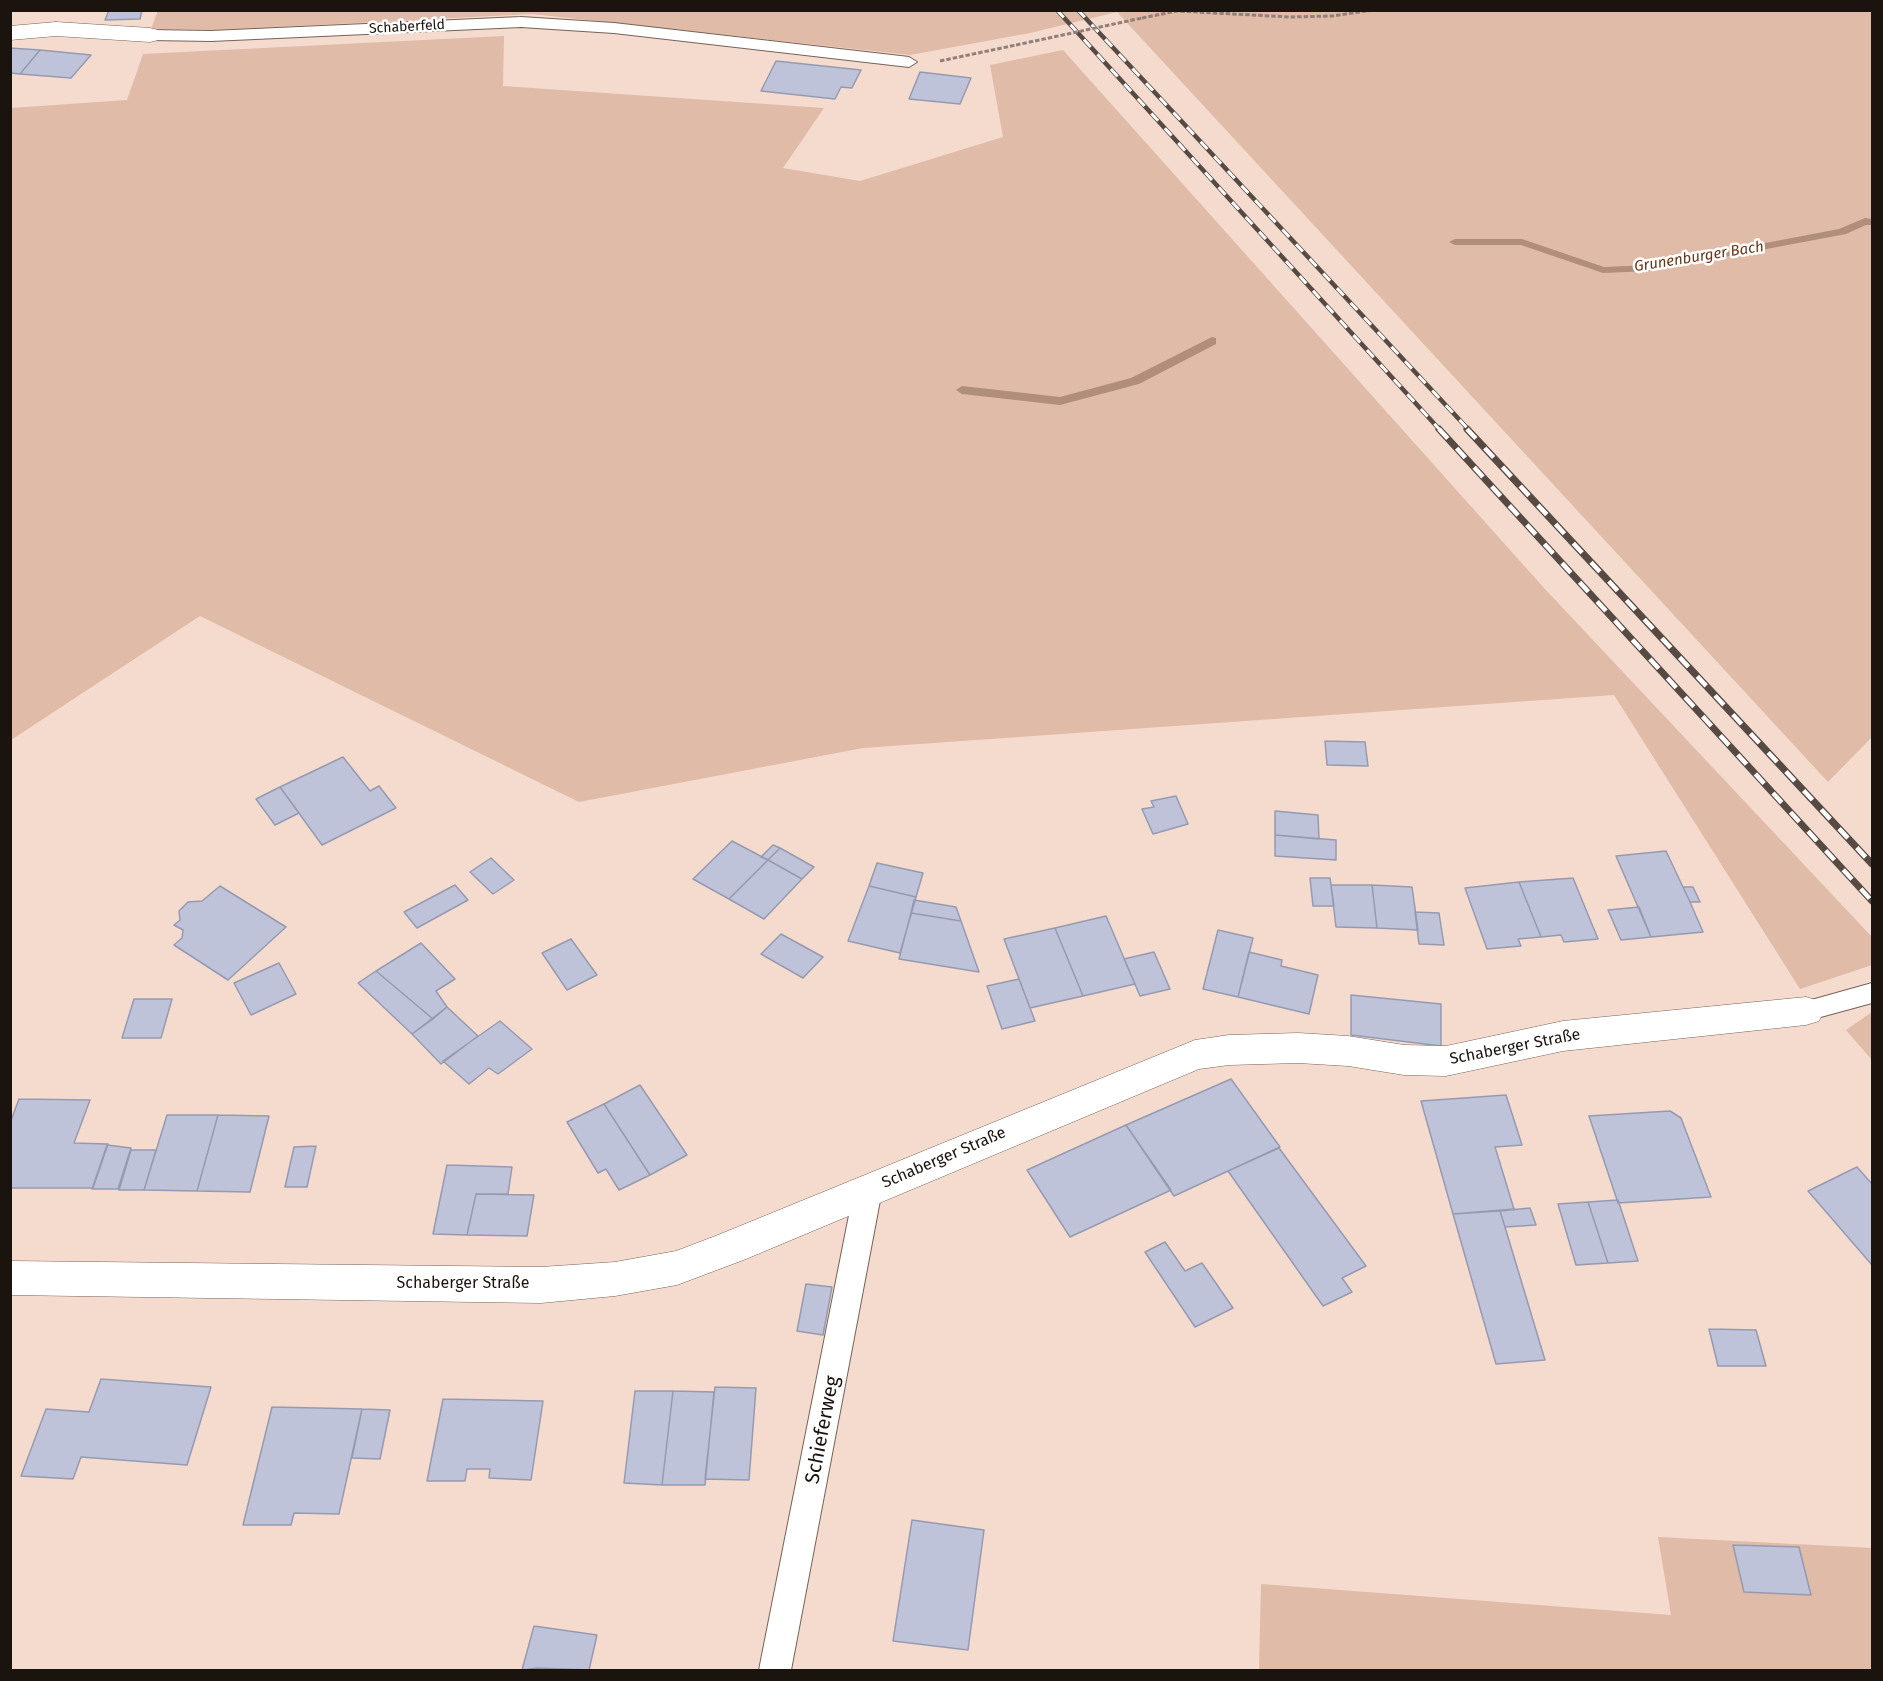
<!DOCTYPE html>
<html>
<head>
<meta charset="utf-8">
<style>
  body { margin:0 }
  #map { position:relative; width:1883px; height:1681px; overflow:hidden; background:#f4dbce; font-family:"Fira Sans",sans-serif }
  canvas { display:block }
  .frame { position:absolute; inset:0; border:12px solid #1b130e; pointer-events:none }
</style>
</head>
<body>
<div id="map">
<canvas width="1883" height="1681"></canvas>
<div class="frame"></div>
</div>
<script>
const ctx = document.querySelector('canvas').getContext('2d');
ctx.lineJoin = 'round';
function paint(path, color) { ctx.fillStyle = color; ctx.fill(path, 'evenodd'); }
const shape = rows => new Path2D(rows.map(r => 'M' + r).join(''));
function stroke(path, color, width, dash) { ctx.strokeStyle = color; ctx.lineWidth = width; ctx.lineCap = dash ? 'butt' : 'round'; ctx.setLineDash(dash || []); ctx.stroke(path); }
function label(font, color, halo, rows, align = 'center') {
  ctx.font = font + ' "Fira Sans",sans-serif'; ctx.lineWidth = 5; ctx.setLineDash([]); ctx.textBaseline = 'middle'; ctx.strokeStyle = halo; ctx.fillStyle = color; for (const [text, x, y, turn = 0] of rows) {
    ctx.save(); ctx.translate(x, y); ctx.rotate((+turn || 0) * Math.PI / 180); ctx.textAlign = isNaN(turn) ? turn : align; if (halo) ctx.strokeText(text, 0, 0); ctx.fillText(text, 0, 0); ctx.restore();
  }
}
const green = shape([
  [158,10,1872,11,1872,737,1828,782,1117,12,1030,33,910,55,532,14,219,30,151,29],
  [504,36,503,86,824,108,783,168,860,181,1003,137,990,65,1063,50,1544,588,1872,937,1872,965,1800,989,1614,695,863,748,579,802,200,616,11,740,11,108,127,100,143,54],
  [1872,1012,1872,1060,1846,1030],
  [1658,1537,1872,1548,1872,1670,1259,1670,1261,1584,1671,1615]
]);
const stream = shape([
  [1865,218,1872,219,1872,225,1866,225,1846,234,1650,271,1603,273,1521,245,1455,245,1449,242,1455,239,1522,239,1604,267,1650,265,1839,229,1865,218],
  [1212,337,1216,338,1216,344,1139,384,1060,405,962,394,956,390,962,386,1060,397,1131,378,1212,337]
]);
const building = shape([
  [109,10,142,10,140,19,105,20,109,10],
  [10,48,40,50,20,74,10,73,10,48],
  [40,50,91,55,71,78,20,74,40,50],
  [776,61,861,70,852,88,841,87,835,99,761,91,776,61],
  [920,72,971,78,960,104,909,99,920,72],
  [1325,741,1365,742,1368,766,1327,765,1325,741],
  [343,757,370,791,379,786,396,808,322,845,280,787,343,757],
  [280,787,299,813,275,825,256,799,280,787],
  [1176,796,1188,824,1153,834,1142,809,1154,807,1151,801,1176,796],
  [1275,811,1318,815,1319,839,1275,835,1275,811],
  [1275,835,1336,840,1336,860,1275,856,1275,835],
  [732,841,768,860,729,899,693,879,732,841],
  [773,845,780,848,768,860,761,857,773,845],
  [780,848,814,867,802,879,768,860,780,848],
  [1666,851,1690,902,1703,932,1651,937,1616,856,1666,851],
  [491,858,514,880,493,894,470,872,491,858],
  [768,860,802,879,764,919,729,899,768,860],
  [877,863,923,873,916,897,869,886,877,863],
  [1310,878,1330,878,1334,906,1313,906,1310,878],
  [1573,878,1598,939,1564,942,1561,935,1541,937,1519,882,1573,878],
  [1519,882,1541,937,1518,939,1521,946,1487,949,1465,888,1519,882],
  [455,885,468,900,417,928,404,912,455,885],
  [1331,885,1372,885,1377,928,1336,927,1331,885],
  [1372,885,1412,887,1418,930,1377,928,1372,885],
  [220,886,286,927,228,980,174,945,182,938,183,930,174,925,180,920,179,911,188,902,202,901,220,886],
  [869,886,916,897,900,953,848,941,869,886],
  [1683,887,1693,887,1700,902,1690,902,1683,887],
  [914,900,956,907,961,921,911,913,914,900],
  [1639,907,1651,937,1621,940,1608,910,1639,907],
  [1415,912,1439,913,1444,945,1419,944,1415,912],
  [911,913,961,921,979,972,899,959,911,913],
  [1106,916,1135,984,1083,996,1055,928,1106,916],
  [1055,928,1083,996,1030,1008,1004,939,1055,928],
  [1218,930,1253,938,1238,997,1203,989,1218,930],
  [781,934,823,957,803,978,761,954,781,934],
  [571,939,597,975,567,990,542,953,571,939],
  [421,943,455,979,436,991,447,1007,433,1019,376,971,421,943],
  [1154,952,1170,989,1140,996,1124,959,1154,952],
  [1249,952,1282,960,1281,966,1318,975,1309,1014,1238,997,1249,952],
  [279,963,296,994,251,1015,234,983,279,963],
  [376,971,433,1019,412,1034,358,983,376,971],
  [1019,979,1035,1021,1002,1029,987,986,1019,979],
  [1351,995,1441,1004,1441,1046,1351,1035,1351,995],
  [134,999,172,999,161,1038,122,1038,134,999],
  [447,1007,478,1036,441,1064,412,1034,447,1007],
  [500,1021,532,1049,498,1074,489,1068,469,1084,443,1061,500,1021],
  [1231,1079,1280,1147,1174,1196,1126,1125,1231,1079],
  [640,1085,687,1155,650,1175,604,1104,640,1085],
  [1506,1095,1522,1145,1495,1147,1514,1209,1453,1214,1421,1101,1506,1095],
  [19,1099,90,1100,74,1143,108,1144,93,1188,10,1188,10,1123,19,1099],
  [604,1104,650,1175,619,1190,606,1169,598,1173,567,1122,604,1104],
  [1670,1111,1681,1118,1711,1197,1618,1203,1589,1116,1670,1111],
  [167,1115,218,1115,197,1191,144,1190,167,1115],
  [218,1115,269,1116,250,1192,197,1191,218,1115],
  [1126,1125,1171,1190,1070,1237,1027,1170,1126,1125],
  [107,1145,131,1148,118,1189,92,1189,107,1145],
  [316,1146,307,1187,285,1187,294,1147,316,1146],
  [1279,1148,1366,1266,1342,1278,1352,1292,1323,1306,1228,1171,1279,1148],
  [131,1150,156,1150,144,1190,119,1190,131,1150],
  [447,1165,512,1167,508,1194,476,1194,467,1235,433,1234,447,1165],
  [1857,1167,1872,1184,1872,1265,1808,1191,1857,1167],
  [476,1194,534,1195,527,1236,467,1235,476,1194],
  [1618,1200,1638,1261,1608,1263,1588,1202,1618,1200],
  [1588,1202,1608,1263,1576,1265,1558,1204,1588,1202],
  [1530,1208,1536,1225,1505,1227,1500,1211,1530,1208],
  [1500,1211,1505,1227,1545,1360,1496,1364,1453,1214,1500,1211],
  [1165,1242,1185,1271,1202,1263,1233,1308,1195,1327,1145,1252,1165,1242],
  [806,1284,832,1287,823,1335,797,1331,806,1284],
  [1709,1329,1756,1330,1766,1366,1718,1366,1709,1329],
  [101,1379,211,1387,187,1465,81,1457,73,1479,21,1476,46,1409,89,1412,101,1379],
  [715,1387,756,1388,749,1480,705,1479,715,1387],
  [635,1391,673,1391,662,1485,624,1483,635,1391],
  [673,1391,714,1392,705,1485,662,1485,673,1391],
  [443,1399,543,1401,531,1480,489,1478,490,1469,467,1469,465,1481,427,1481,443,1399],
  [272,1407,362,1409,339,1514,294,1513,291,1525,243,1525,272,1407],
  [362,1409,390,1410,380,1459,352,1458,362,1409],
  [912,1520,984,1530,968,1650,893,1641,912,1520],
  [1733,1545,1799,1547,1811,1595,1744,1592,1733,1545],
  [534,1626,597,1635,589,1670,537,1668,522,1670,534,1626]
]);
const path = shape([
  [1142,18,1177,11,1290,17,1332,16,1373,10],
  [940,61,1016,45]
]);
const lane = shape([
  [521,17,614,23,909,57,917,62,909,67,614,33,521,27,211,41,150,40,142,35,150,30,211,31,521,17],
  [1872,983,1872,1003,1806,1021,1797,1018,1793,1011,1797,1004,1872,983],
  [868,1178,878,1182,882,1190,791,1670,759,1670,854,1190,858,1182,868,1178]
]);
const street = shape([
  [56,22,150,28,158,30,161,35,158,40,150,42,56,36,10,40,10,26,56,22],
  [1806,997,1819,1001,1824,1011,1819,1021,1806,1025,1563,1051,1446,1076,1404,1075,1348,1066,1298,1063,1229,1065,1199,1069,746,1259,677,1285,615,1296,541,1303,10,1295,10,1261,541,1267,615,1262,676,1251,718,1235,1195,1040,1229,1035,1298,1033,1348,1036,1404,1045,1446,1046,1563,1021,1806,997]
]);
const railFar1 = shape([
  [1057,10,1440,430],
  [1078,10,1469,430]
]);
const rail = shape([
  [1439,429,1872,901],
  [1467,429,1872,864]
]);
const pathBridge = shape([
  [1016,45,1142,18]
]);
const farStreetnames = [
  ["Schaberfeld",407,27,-3]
];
const farWaternames = [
  ["Grunenburger Bach",1699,257,-9]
];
const streetNames = [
  ["Schaberger Straße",1515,1047,-11],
  ["Schaberger Straße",944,1158,-23],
  ["Schaberger Straße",463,1284]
];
const nearStreetnames = [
  ["Schieferweg",823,1430,-79]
];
paint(green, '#dfbba8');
paint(stream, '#b18e7b');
paint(building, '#bfc3da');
stroke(building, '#969ab0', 1.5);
stroke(lane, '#776257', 2);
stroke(street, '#776257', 1);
stroke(path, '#928077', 3, [4.5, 2]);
paint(lane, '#fff');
paint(street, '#fff');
stroke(railFar1, '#574a43', 4.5);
stroke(rail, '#574a43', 7);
stroke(railFar1, '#fff', 3, [10]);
stroke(rail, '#fff', 4.5, [13]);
stroke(pathBridge, '#928077', 3, [4.5, 2]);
label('14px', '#1b130e', '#fff', farStreetnames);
label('italic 15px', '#663619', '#fff', farWaternames);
label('16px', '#1b130e', '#fff', streetNames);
label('20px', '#1b130e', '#fff', nearStreetnames);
</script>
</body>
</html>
